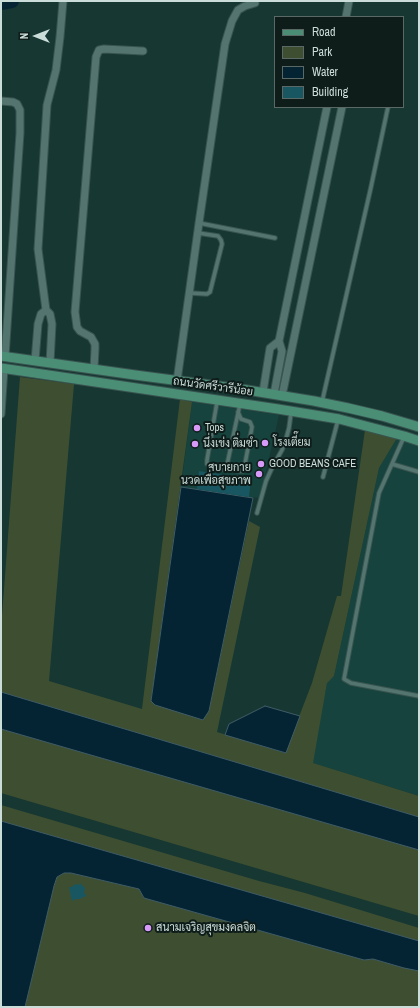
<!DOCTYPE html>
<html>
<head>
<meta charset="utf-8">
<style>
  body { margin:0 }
  #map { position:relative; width:420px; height:1008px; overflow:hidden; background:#173733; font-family:"Archivo Narrow",sans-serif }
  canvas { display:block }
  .frame { position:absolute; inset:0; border:2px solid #cbddd9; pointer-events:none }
  .legend { position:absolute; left:274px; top:16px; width:130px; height:92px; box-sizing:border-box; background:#0e1c1a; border:1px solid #5a6966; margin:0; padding:5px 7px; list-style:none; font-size:12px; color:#cbddd9 }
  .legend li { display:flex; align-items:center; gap:8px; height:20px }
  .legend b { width:20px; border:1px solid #5a6966 }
  .north { position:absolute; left:16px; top:16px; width:40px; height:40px; -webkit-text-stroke:3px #0e1c1a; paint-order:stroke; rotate:270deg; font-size:11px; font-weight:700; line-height:16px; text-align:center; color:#cbddd9 }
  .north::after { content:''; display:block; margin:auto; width:14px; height:18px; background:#cbddd9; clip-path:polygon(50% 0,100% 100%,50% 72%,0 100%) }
</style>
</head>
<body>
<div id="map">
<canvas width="420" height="1008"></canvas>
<div class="frame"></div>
<ul class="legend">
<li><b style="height:5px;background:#4b8e76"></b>Road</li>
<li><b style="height:11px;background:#3e4f31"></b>Park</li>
<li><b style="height:11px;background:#042434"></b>Water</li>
<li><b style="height:11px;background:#185761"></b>Building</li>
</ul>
<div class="north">N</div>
</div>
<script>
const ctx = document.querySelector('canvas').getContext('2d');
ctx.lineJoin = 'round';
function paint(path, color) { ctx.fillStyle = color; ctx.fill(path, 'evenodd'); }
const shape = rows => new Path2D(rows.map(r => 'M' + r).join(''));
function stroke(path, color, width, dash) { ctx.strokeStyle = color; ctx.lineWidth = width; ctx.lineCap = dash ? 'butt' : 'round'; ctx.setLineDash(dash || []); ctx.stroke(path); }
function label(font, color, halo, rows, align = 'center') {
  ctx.font = font + ' "Archivo Narrow",Sarabun,sans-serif'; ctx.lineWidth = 4; ctx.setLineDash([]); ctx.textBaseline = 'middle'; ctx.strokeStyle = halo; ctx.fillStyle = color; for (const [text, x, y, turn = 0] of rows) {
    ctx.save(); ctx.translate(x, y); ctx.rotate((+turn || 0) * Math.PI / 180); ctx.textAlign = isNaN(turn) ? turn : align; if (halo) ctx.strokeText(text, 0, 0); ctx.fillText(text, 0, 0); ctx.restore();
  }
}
const built = shape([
  [192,402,279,415,260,498,249,497,181,487],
  [397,438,419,445,419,796,312,763,327,682,334,676,379,468]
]);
const green = shape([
  [20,377,74,384,49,681,142,709,180,399,192,402,151,701,209,711,249,521,260,527,217,732,285,753,312,683,337,596,341,596,365,430,397,438,379,468,334,676,327,683,313,763,419,796,419,817,1,692,1,629],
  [1,729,419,850,419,916,1,793],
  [1,805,259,881,305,893,419,928,419,941,1,821],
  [64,873,71,873,139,889,144,898,364,960,373,959,404,968,419,971,419,1007,25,1007,54,886,57,877]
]);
const water = shape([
  [181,487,253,498,209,711,203,720,155,705,151,701,181,487],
  [1,692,419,817,419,850,1,729,1,692],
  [265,706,300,716,286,753,225,735,229,724,265,706],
  [1,821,419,941,419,971,404,968,373,959,364,960,144,898,139,889,71,873,64,873,57,877,54,886,25,1007,1,1007,1,821]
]);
const river = shape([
  [1,3,12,1]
]);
const building = shape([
  [199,471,251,479,249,497,197,489],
  [80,883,85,888,84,893,87,896,83,897,80,899,76,899,72,901,69,887,72,887,75,884,79,885]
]);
const lane = shape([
  [199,223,275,238],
  [190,293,207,294,210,292,222,244,221,240,218,236,198,233],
  [217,402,207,460,207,464,211,467,240,471,243,471,244,469,252,427,250,422,241,419,238,412],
  [322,402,371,187,388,107],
  [404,437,379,493,344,679,351,683,419,696],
  [392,464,419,472],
  [223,469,227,465,240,404],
  [323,477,338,420],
  [257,513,266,481,271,470,282,450,286,439,289,428,291,413]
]);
const street = shape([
  [346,17,349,1],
  [1,101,13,102,17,104,20,110,20,133,5,357],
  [35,361,38,324,41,314,46,310],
  [50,363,52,324,50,314,46,310,38,249,47,105,56,70,60,37,63,1],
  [94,369,95,349,95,344,91,337,80,331,77,327,75,312,96,57,99,50,104,49,143,51],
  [177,381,199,223,225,44,232,21,238,10,245,6,255,3],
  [263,392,270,348,279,341],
  [274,394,282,351,279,341,327,107],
  [282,396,342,107],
  [1,414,4,368]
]);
const secondary = shape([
  [1,356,135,375,241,389,314,401,348,408,382,416,419,427],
  [1,368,278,409,339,419,404,436,419,441]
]);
const markers = [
  [197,428,4,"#d89af8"],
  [265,443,4,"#d89af8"],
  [195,444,4,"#d89af8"],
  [261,464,4,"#d89af8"],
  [259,474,4,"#d89af8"],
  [148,928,4,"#d89af8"]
];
const streetNames = [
  ["ถนนวัดศรีวารีน้อย",213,387,8]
];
const poiNames = [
  ["Tops",205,428],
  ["โรงเตี๊ยม",273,443],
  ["นึ่งเข่ง ติ่มซำ",203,444],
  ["GOOD BEANS CAFE",269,464],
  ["สบายกาย",251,468,"right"],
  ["นวดเพื่อสุขภาพ",251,481,"right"],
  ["สนามเจริญสุขมงคลจิต",156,928]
];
paint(built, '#16433d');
paint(green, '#3e4f31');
paint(water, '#042434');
stroke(water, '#405c66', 1);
stroke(river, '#042434', 14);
paint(building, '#185761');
stroke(lane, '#395450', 5.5);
stroke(street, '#395450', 9);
stroke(secondary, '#395450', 11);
stroke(lane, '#53746f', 3.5);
stroke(street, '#53746f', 7);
stroke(secondary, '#4b8e76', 9);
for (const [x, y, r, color] of markers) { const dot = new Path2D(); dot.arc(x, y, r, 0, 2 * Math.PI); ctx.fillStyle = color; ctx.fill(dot); stroke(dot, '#0e1c1a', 1.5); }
label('11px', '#cbddd9', '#0e1c1a', streetNames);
label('11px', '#cbddd9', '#0e1c1a', poiNames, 'left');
</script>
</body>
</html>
